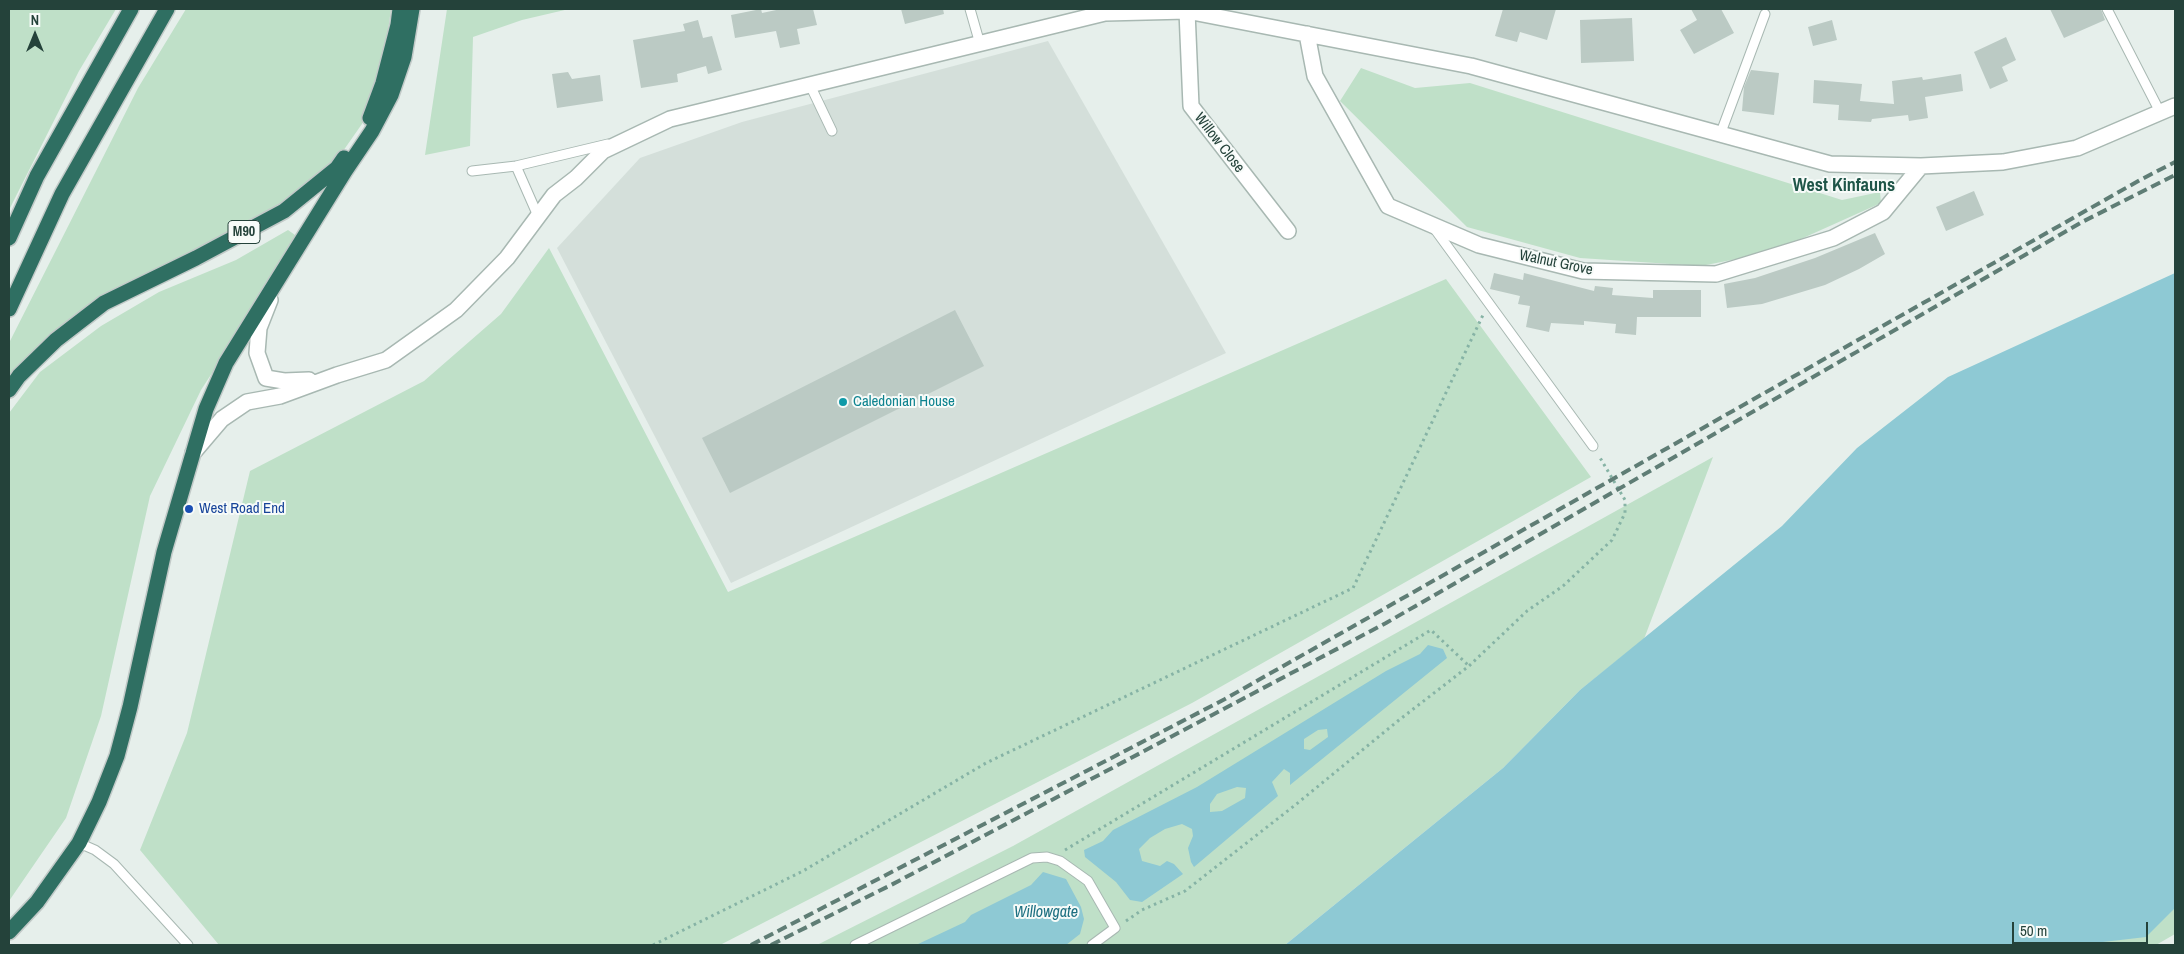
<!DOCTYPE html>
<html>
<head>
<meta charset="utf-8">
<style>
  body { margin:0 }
  #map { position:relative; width:2184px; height:954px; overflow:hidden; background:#e6efeb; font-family:"Archivo Narrow",sans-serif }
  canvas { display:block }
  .frame { position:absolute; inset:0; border:10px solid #24423a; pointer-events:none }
  .north { position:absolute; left:10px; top:10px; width:50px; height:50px; -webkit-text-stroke:4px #f7fbf9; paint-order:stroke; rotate:0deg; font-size:14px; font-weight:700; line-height:20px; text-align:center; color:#24423a }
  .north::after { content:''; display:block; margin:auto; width:18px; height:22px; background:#24423a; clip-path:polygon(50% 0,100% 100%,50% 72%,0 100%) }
  .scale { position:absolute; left:2012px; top:922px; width:136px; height:22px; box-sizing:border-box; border:2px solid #24423a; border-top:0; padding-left:6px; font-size:15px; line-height:18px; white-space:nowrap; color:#24423a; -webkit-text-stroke:4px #f7fbf9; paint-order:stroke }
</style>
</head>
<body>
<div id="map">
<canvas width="2184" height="954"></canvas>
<div class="frame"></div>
<div class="north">N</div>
<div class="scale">50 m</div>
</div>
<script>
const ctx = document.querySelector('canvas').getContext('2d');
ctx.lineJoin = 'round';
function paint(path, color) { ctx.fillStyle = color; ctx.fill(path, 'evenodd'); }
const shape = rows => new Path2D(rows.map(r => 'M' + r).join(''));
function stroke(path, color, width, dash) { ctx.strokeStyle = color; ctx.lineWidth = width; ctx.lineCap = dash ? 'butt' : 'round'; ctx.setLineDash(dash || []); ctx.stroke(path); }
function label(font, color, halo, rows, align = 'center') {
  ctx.font = font + ' "Archivo Narrow",sans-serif'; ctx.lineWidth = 4; ctx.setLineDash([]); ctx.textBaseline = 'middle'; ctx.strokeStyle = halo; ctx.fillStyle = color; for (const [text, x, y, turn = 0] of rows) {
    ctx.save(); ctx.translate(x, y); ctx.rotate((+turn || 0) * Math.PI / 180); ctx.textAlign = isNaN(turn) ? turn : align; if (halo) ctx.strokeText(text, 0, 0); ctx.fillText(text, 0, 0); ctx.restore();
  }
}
const built = shape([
  [1048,41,1226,353,731,583,557,248,640,158,742,122]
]);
const green = shape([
  [9,9,116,9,79,71,9,210],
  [186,9,391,9,381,81,364,121,334,164,282,207,133,284,66,323,56,340,24,359,9,376,9,343,138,88],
  [447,9,569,9,522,20,473,37,470,146,425,155],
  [1361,68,1415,88,1470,83,1842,200,1880,192,1881,203,1772,252,1701,266,1580,258,1467,227,1340,101],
  [288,230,295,235,295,245,201,390,150,496,101,716,66,818,9,901,9,413,40,372,101,326,159,292,236,260],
  [549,248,728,592,1446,279,1591,477,1192,703,720,945,219,945,140,850,187,733,250,471,424,381,501,314],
  [1713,457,1644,639,1580,690,1503,768,1285,945,817,945,1013,846],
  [2175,858,2175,934,2156,945,2077,945]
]);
const water = shape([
  [2175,273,2175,908,2146,937,2077,945,1285,945,1503,768,1580,690,1782,526,1857,448,1948,377],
  [1428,645,1443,649,1447,658,1290,785,1290,773,1284,769,1272,782,1278,796,1194,867,1191,862,1188,848,1193,836,1192,829,1182,824,1165,829,1150,838,1139,849,1142,861,1160,866,1167,861,1174,864,1183,874,1142,902,1130,900,1116,882,1085,857,1084,850,1103,841,1113,830,1197,787,1386,671,1420,654],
  [1327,729,1328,737,1310,750,1304,749,1304,739,1318,730],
  [1237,787,1246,788,1245,798,1222,811,1210,812,1210,804,1217,794],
  [1043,872,1066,879,1081,907,1084,919,1080,934,1066,945,916,945,965,922,971,915,1031,885]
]);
const building = shape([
  [761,9,762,13,781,9,813,9,817,25,797,29,800,44,780,48,776,31,735,38,731,15],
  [901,9,943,9,944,14,905,24],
  [1503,9,1556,9,1547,40,1520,32,1517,42,1495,36],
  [1691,9,1721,9,1734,33,1694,54,1680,30,1697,20],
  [2050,9,2101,9,2105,20,2064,38],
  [1632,18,1634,61,1581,63,1580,20],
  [698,20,703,38,712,36,722,70,708,74,706,66,677,74,678,82,641,88,633,40,685,31,683,24],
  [1832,20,1837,40,1813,46,1808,27],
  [2006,37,2016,60,2002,67,2008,81,1990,89,1974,52],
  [1751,70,1779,73,1774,115,1742,111,1744,87],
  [568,72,572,79,600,75,603,101,557,108,552,74],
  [1961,74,1963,91,1925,97,1928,118,1909,121,1908,115,1872,119,1871,122,1838,120,1839,105,1813,103,1814,80,1862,84,1860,101,1894,104,1892,81,1922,77,1923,80],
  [1974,191,1984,215,1946,231,1936,207],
  [1875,233,1885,254,1859,269,1825,285,1762,304,1727,308,1724,284,1755,278,1815,258],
  [1494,273,1523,280,1524,273,1594,291,1595,286,1613,288,1612,295,1653,298,1653,290,1701,290,1701,317,1637,317,1636,335,1615,333,1616,324,1584,321,1584,325,1551,323,1549,332,1526,327,1530,306,1518,304,1520,296,1490,289],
  [955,310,984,366,730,493,702,438]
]);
const path = shape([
  [1065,850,1431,630,1469,666],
  [1126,921,1142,910,1185,891,1294,806,1399,720,1469,666,1527,611,1563,586,1612,540,1625,513,1625,500,1599,456],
  [653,945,803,871,986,763,1353,588,1483,315]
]);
const lane = shape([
  [970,9,980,44],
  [2107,9,2160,112],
  [810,85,832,131],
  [1720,135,1765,14],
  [516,166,538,216],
  [472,171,516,166,608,144],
  [1434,228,1593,446],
  [79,843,95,850,114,864,188,945],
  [855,945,1032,858,1047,857,1060,861,1088,881,1115,928,1092,945]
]);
const street = shape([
  [1187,11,1191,106,1288,231],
  [1307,34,1315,76,1388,206,1479,245,1583,271,1716,274,1833,238,1883,212,1921,166],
  [270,300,259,328,257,353,266,378,284,381,309,380],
  [193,453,222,419,247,402,280,396,337,375,386,360,456,310,507,258,554,195,576,178,603,151,670,119,1105,13,1187,11,1471,66,1830,164,1921,166,2003,162,2077,148,2175,106]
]);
const highway = shape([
  [370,118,383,83,398,25,400,9],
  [9,238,37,176,131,9],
  [9,309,62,194,167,9],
  [9,390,19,376,56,340,104,303,196,258,284,211,337,168,344,158],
  [9,932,37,902,79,843,99,802,117,756,130,707,164,552,206,409,226,363,345,171,372,131,391,95,404,57,412,9]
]);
const rail = shape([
  [751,945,1225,699,2140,180,2175,162],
  [771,945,891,885,1386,623,2084,221,2175,175]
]);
const markers = [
  [843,402,5,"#0f9aa8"],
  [189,509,5,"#1a4fb4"]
];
const shields = [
  [244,232,32]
];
const shieldNames = [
  ["M90",244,232]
];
const streetNames = [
  ["Willow Close",1219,143,52],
  ["Walnut Grove",1556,263,12]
];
const cultureNames = [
  ["Caledonian House",853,402]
];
const transitNames = [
  ["West Road End",199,509]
];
const waterNames = [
  ["Willowgate",1046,913]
];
const quarterNames = [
  ["West Kinfauns",1844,186]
];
paint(built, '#d4dfda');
paint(green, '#bfe0c8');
paint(water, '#8ec9d4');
paint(building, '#bbcac4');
stroke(lane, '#a8b8b2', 11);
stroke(street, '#a8b8b2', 18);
stroke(highway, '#c2cac8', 18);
stroke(path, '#86b3a5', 3, [2.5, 4]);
stroke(lane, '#fff', 9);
stroke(street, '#fff', 15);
stroke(highway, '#2f6f62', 15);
stroke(rail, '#5f7d75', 4, [10, 5]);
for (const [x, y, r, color] of markers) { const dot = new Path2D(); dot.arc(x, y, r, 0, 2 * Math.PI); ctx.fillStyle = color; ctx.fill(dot); stroke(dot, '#f7fbf9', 2); }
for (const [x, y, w] of shields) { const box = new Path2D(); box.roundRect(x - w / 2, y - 11.5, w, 23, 4); ctx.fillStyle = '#f7fbf9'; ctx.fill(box); stroke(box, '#24423a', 1); }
label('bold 14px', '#24423a', null, shieldNames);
label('15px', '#24423a', '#f7fbf9', streetNames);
label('15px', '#0d838f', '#f7fbf9', cultureNames, 'left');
label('15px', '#164399', '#f7fbf9', transitNames, 'left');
label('italic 16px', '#1c6f80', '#f7fbf9', waterNames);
label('bold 18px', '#1f5548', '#f7fbf9', quarterNames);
</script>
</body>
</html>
